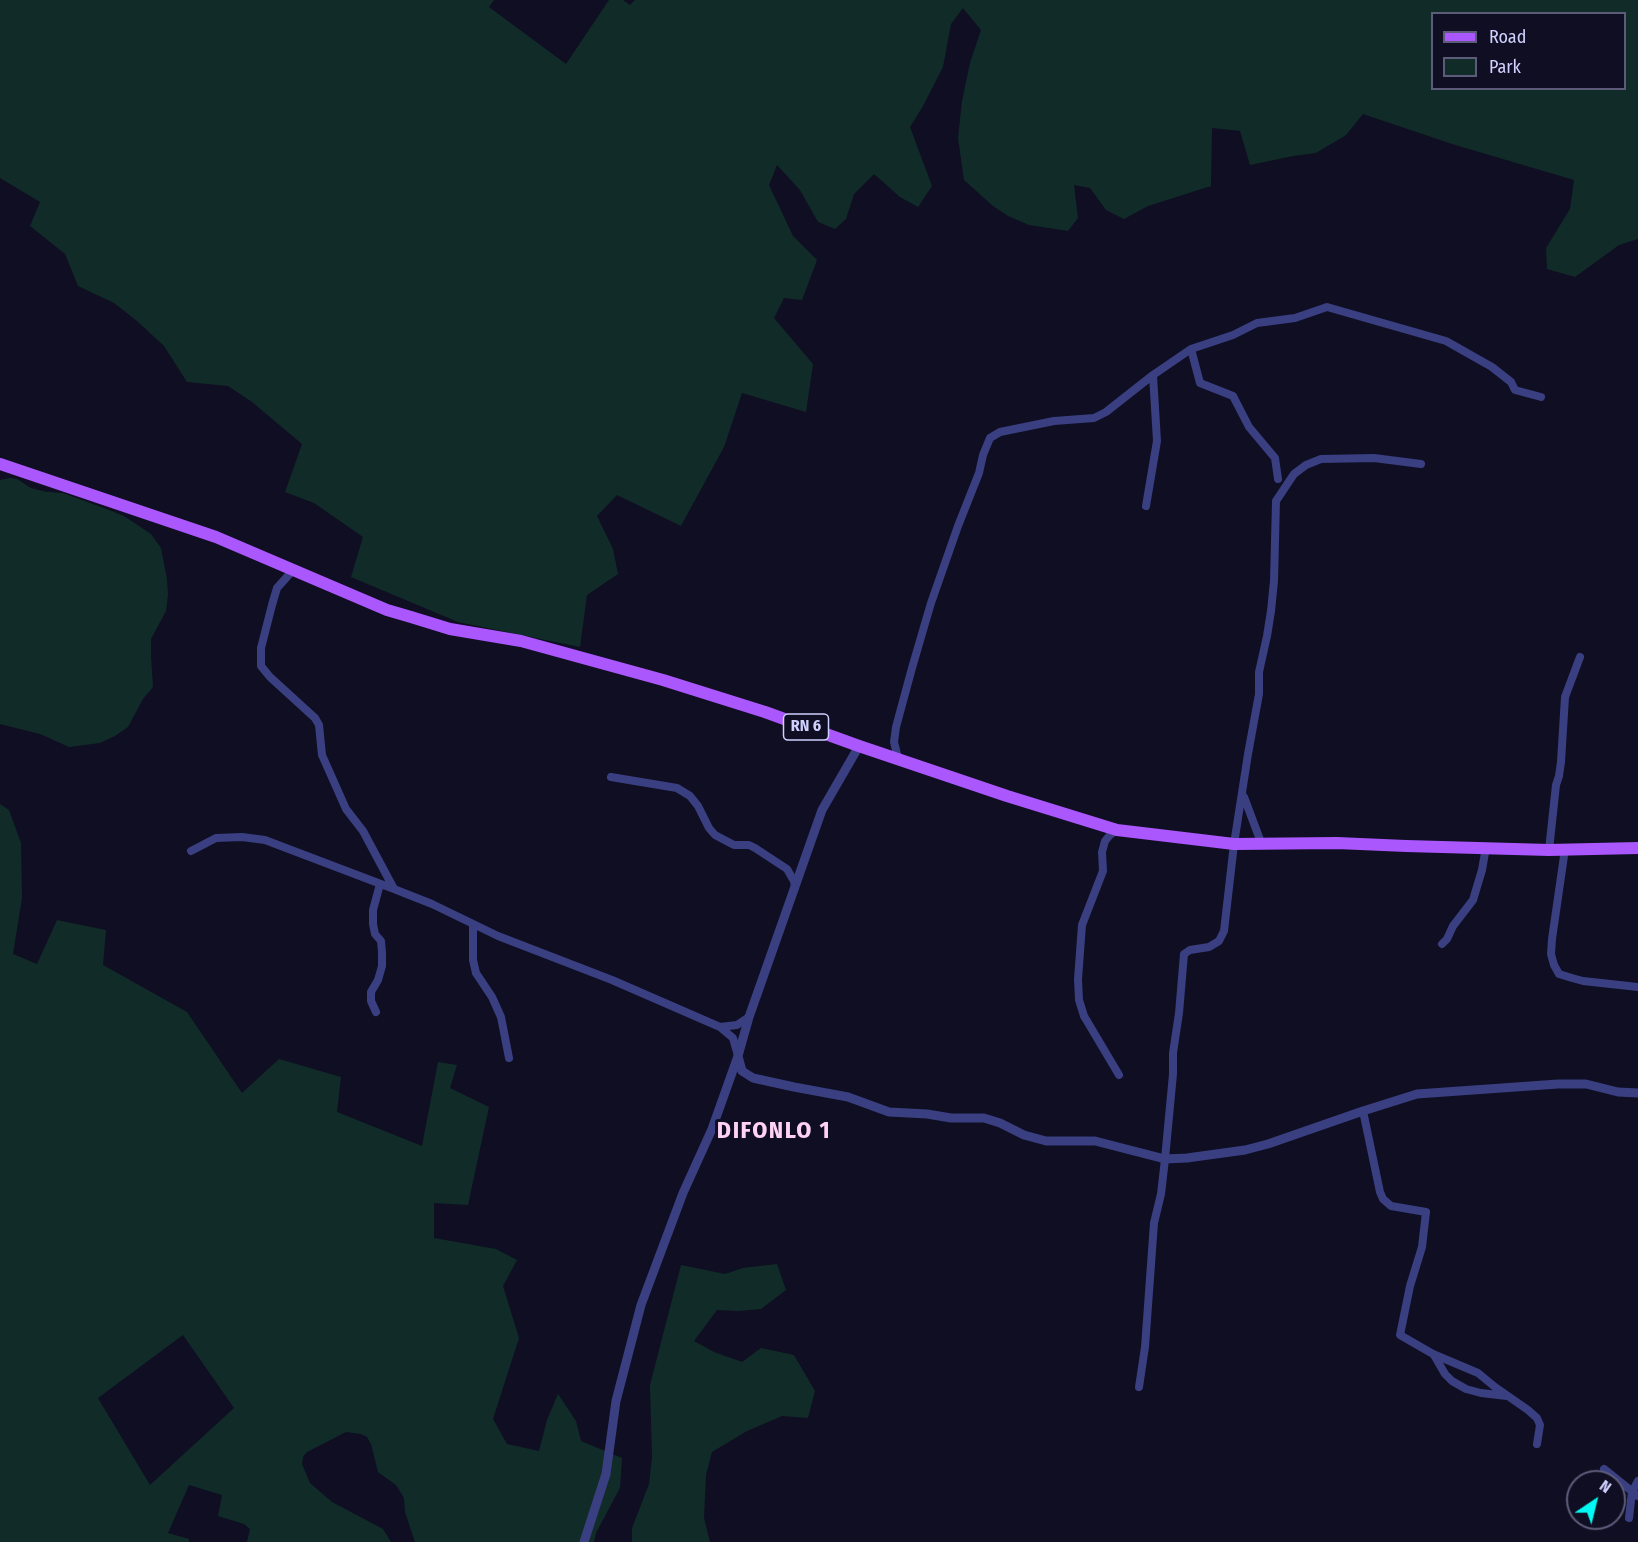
<!DOCTYPE html>
<html>
<head>
<meta charset="utf-8">
<style>
  body { margin:0 }
  #map { position:relative; width:1638px; height:1542px; overflow:hidden; background:#0f0e22; font-family:"Fira Sans Condensed",sans-serif }
  canvas { display:block }
  .legend { position:absolute; left:1431px; top:12px; width:195px; height:78px; box-sizing:border-box; background:#0f0e22; border:2px solid #5c5c7a; margin:0; padding:8px 10px; list-style:none; font-size:18px; color:#d0d0ff }
  .legend li { display:flex; align-items:center; gap:12px; height:30px }
  .legend b { width:30px; border:2px solid #5c5c7a }
  .north { position:absolute; left:1566px; top:1470px; width:60px; height:60px; box-sizing:border-box; background:#0f0e22; border:2px solid #5c5c7a; border-radius:50%; rotate:35deg; font-size:16px; font-weight:700; line-height:24px; text-align:center; color:#d0d0ff }
  .north::after { content:''; display:block; margin:auto; width:21px; height:27px; background:#02f8f2; clip-path:polygon(50% 0,100% 100%,50% 72%,0 100%) }
</style>
</head>
<body>
<div id="map">
<canvas width="1638" height="1542"></canvas>
<ul class="legend">
<li><b style="height:8px;background:#ab57fe"></b>Road</li>
<li><b style="height:16px;background:#112c28"></b>Park</li>
</ul>
<div class="north">N</div>
</div>
<script>
const ctx = document.querySelector('canvas').getContext('2d');
ctx.lineJoin = 'round';
function paint(path, color) { ctx.fillStyle = color; ctx.fill(path, 'evenodd'); }
const shape = rows => new Path2D(rows.map(r => 'M' + r).join(''));
function stroke(path, color, width, dash) { ctx.strokeStyle = color; ctx.lineWidth = width; ctx.lineCap = dash ? 'butt' : 'round'; ctx.setLineDash(dash || []); ctx.stroke(path); }
function label(font, color, halo, rows, align = 'center') {
  ctx.font = font + ' "Fira Sans Condensed",sans-serif'; ctx.lineWidth = 6; ctx.setLineDash([]); ctx.textBaseline = 'middle'; ctx.strokeStyle = halo; ctx.fillStyle = color; for (const [text, x, y, turn = 0] of rows) {
    ctx.save(); ctx.translate(x, y); ctx.rotate((+turn || 0) * Math.PI / 180); ctx.textAlign = isNaN(turn) ? turn : align; if (halo) ctx.strokeText(text, 0, 0); ctx.fillText(text, 0, 0); ctx.restore();
  }
}
const green = shape([
  [0,0,494,0,489,7,566,64,609,0,623,0,630,5,635,0,1638,0,1638,239,1619,245,1575,277,1547,269,1546,248,1570,209,1574,180,1452,144,1363,114,1346,135,1316,153,1293,156,1250,165,1240,131,1212,128,1211,186,1148,206,1124,219,1106,210,1090,188,1074,185,1078,218,1068,231,1029,225,1008,216,993,206,964,180,958,138,962,101,970,63,981,30,963,8,951,24,943,67,923,106,910,127,932,186,918,207,900,197,874,174,854,194,846,219,835,229,818,222,800,190,777,165,769,185,793,236,817,260,802,300,784,298,774,318,813,364,806,412,742,393,724,447,681,526,617,495,597,516,613,549,618,574,587,595,580,647,458,622,351,577,363,537,314,503,285,492,302,444,252,402,228,386,187,382,164,346,137,321,114,303,78,286,65,254,30,226,40,202,0,178],
  [1432,14,1624,14,1624,88,1432,88],
  [10,478,17,479,31,488,47,492,63,493,109,510,124,516,151,534,161,548,167,579,168,595,166,611,151,639,151,656,153,687,143,699,128,727,115,736,100,743,69,747,40,734,0,724,0,480],
  [0,804,9,810,21,843,22,898,13,954,37,964,57,920,106,930,103,965,187,1012,242,1093,279,1059,341,1077,337,1112,422,1146,438,1062,457,1065,450,1088,489,1107,468,1205,434,1203,434,1238,496,1249,517,1260,503,1286,519,1338,493,1419,507,1444,539,1451,547,1420,558,1394,576,1421,581,1441,622,1458,620,1488,596,1533,594,1542,415,1542,405,1512,404,1498,396,1485,378,1472,371,1444,367,1437,361,1434,346,1432,307,1452,303,1457,302,1464,310,1483,332,1502,383,1529,391,1542,247,1542,250,1529,244,1524,218,1516,222,1495,189,1485,168,1533,189,1539,189,1542,0,1542],
  [183,1335,234,1408,150,1485,98,1398],
  [777,1264,786,1290,761,1309,739,1311,717,1310,694,1341,714,1352,742,1362,761,1348,794,1355,815,1391,808,1418,782,1416,747,1431,712,1452,706,1475,704,1518,710,1542,632,1542,632,1528,649,1484,652,1457,650,1385,681,1265,725,1274,743,1268]
]);
const minor = shape([
  [1191,349,1233,335,1257,323,1295,318,1327,307,1446,341,1492,367,1511,382,1515,390,1541,397],
  [1153,375,1191,349,1200,383,1233,396,1249,427,1275,458,1278,479],
  [294,569,277,588,272,605,261,648,261,666,270,677,315,718,319,725,322,755,346,809,363,831,394,889,432,904,498,936,612,980,720,1027,733,1038,738,1056],
  [898,758,894,742,896,727,912,668,931,603,958,526,979,473,983,455,990,438,1000,432,1054,421,1094,418,1106,412,1153,375,1157,441,1146,506],
  [611,777,677,788,690,796,698,806,709,828,715,835,734,845,749,845,755,848,787,869,794,881,795,887],
  [1244,797,1262,845],
  [1117,830,1110,835,1105,841,1102,852,1103,871,1082,925,1078,979,1079,1000,1084,1016,1119,1075],
  [1565,849,1552,939,1551,954,1554,965,1559,974,1572,978,1583,981,1638,987],
  [1549,850,1556,785,1559,776,1561,762,1565,697,1580,657],
  [191,851,216,838,242,837,265,840,394,889],
  [473,925,473,960,476,973,492,997,501,1017,509,1058],
  [1442,944,1447,939,1453,926,1473,900,1482,870,1486,847],
  [376,1012,371,1001,371,992,378,980,382,966,382,952,381,941,375,934,373,924,373,910,380,884],
  [720,1027,737,1025,749,1017],
  [1363,1111,1380,1192,1383,1199,1391,1206,1426,1212,1422,1247,1410,1286,1400,1335,1433,1354,1478,1373,1495,1387,1528,1410,1537,1418,1540,1425,1537,1444],
  [1434,1355,1445,1374,1452,1381,1466,1389,1481,1393,1507,1396],
  [1139,1387,1145,1347,1154,1223,1161,1194,1165,1159,1173,1074,1173,1053,1179,1013,1184,954,1190,950,1209,947,1219,941,1224,931,1234,844,1248,754,1259,694,1259,672,1267,636,1271,611,1274,581,1276,501,1294,474,1306,465,1321,459,1374,458,1421,464],
  [1604,1469,1638,1496],
  [1629,1518,1632,1492,1638,1481]
]);
const tertiary = shape([
  [738,1056,742,1071,753,1078,794,1087,848,1097,889,1112,927,1114,951,1118,984,1118,1000,1123,1024,1135,1046,1141,1095,1141,1165,1159,1187,1158,1245,1150,1268,1144,1363,1111,1417,1094,1558,1084,1586,1084,1618,1092,1638,1093],
  [584,1542,606,1474,616,1401,641,1305,683,1193,712,1129,738,1056,749,1017,822,810,859,746]
]);
const primary = shape([
  [0,464,216,537,387,610,411,617,450,629,521,641,663,680,765,712,859,746,1007,796,1117,830,1234,844,1337,843,1406,846,1549,850,1638,848]
]);
const shields = [
  [806,727,45]
];
const shieldNames = [
  ["RN 6",806,727]
];
const districtNames = [
  ["DIFONLO 1",774,1131]
];
paint(green, '#112c28');
stroke(minor, '#393f81', 8);
stroke(tertiary, '#393f81', 9);
stroke(primary, '#ab57fe', 12);
for (const [x, y, w] of shields) { const box = new Path2D(); box.roundRect(x - w / 2, y - 13, w, 26, 4.5); ctx.fillStyle = '#0f0e22'; ctx.fill(box); stroke(box, '#d0d0ff', 1.5); }
label('bold 16px', '#d0d0ff', null, shieldNames);
ctx.letterSpacing = '1.5px';
label('bold 24px', '#ffd2f4', '#0f0e22', districtNames);
ctx.letterSpacing = '0px';
</script>
</body>
</html>
